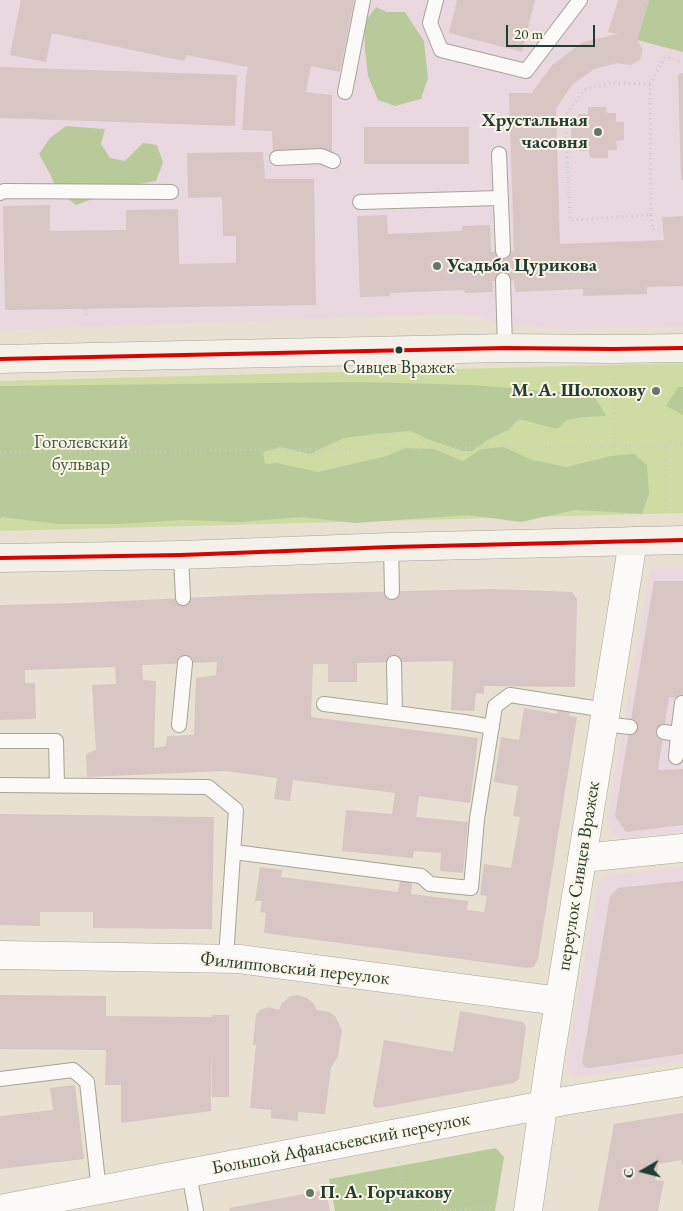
<!DOCTYPE html>
<html>
<head>
<meta charset="utf-8">
<style>
  body { margin:0 }
  #map { position:relative; width:683px; height:1211px; overflow:hidden; background:#e8e0d0; font-family:"EB Garamond",serif }
  canvas { display:block }
  .north { position:absolute; left:618px; top:1146px; width:50px; height:50px; -webkit-text-stroke:4px #fcf5e5; paint-order:stroke; rotate:262deg; font-size:14px; font-weight:700; line-height:20px; text-align:center; color:#1f3d34 }
  .north::after { content:''; display:block; margin:auto; width:18px; height:22px; background:#1f3d34; clip-path:polygon(50% 0,100% 100%,50% 72%,0 100%) }
  .scale { position:absolute; left:506px; top:25px; width:89px; height:22px; box-sizing:border-box; border:2px solid #1f3d34; border-top:0; padding-left:6px; font-size:15px; line-height:18px; white-space:nowrap; color:#1f3d34; -webkit-text-stroke:4px #fcf5e5; paint-order:stroke }
</style>
</head>
<body>
<div id="map">
<canvas width="683" height="1211"></canvas>
<div class="north">С</div>
<div class="scale">20 m</div>
</div>
<script>
const ctx = document.querySelector('canvas').getContext('2d');
ctx.lineJoin = 'round';
function paint(path, color) { ctx.fillStyle = color; ctx.fill(path, 'evenodd'); }
const shape = rows => new Path2D(rows.map(r => 'M' + r).join(''));
function stroke(path, color, width, dash) { ctx.strokeStyle = color; ctx.lineWidth = width; ctx.lineCap = dash ? 'butt' : 'round'; ctx.setLineDash(dash || []); ctx.stroke(path); }
function label(font, color, halo, rows, align = 'center') {
  ctx.font = font + ' "EB Garamond",serif'; ctx.lineWidth = 4; ctx.setLineDash([]); ctx.textBaseline = 'middle'; ctx.strokeStyle = halo; ctx.fillStyle = color; for (const [text, x, y, turn = 0] of rows) {
    ctx.save(); ctx.translate(x, y); ctx.rotate((+turn || 0) * Math.PI / 180); ctx.textAlign = isNaN(turn) ? turn : align; if (halo) ctx.strokeText(text, 0, 0); ctx.fillText(text, 0, 0); ctx.restore();
  }
}
const built = shape([
  [0,0,683,0,683,327,564,329,505,324,475,316,452,314,0,330],
  [660,568,683,568,683,831,624,838,617,837,611,833,608,827,607,820,649,577,651,572],
  [683,867,683,1061,582,1077,573,1075,570,1073,567,1066,567,1059,598,886,600,882,603,878,611,875]
]);
const green = shape([
  [683,363,683,513,0,531,0,381]
]);
const forest = shape([
  [649,0,683,0,683,52,637,40],
  [376,7,387,12,405,12,424,41,428,78,421,99,395,106,378,100,368,76,365,50,364,23],
  [66,126,105,129,101,144,110,158,125,161,143,143,157,145,163,163,156,181,127,186,76,205,56,189,51,176,39,154,50,138],
  [360,382,472,385,594,395,606,416,585,417,567,420,557,429,519,419,508,430,487,440,473,451,462,451,427,439,411,431,376,434,344,438,310,454,280,447,263,452,265,464,277,463,318,472,387,456,405,448,434,449,463,461,481,449,504,447,532,460,567,467,611,456,634,454,647,465,649,494,642,514,614,512,575,510,521,522,467,515,355,523,302,517,240,522,183,520,119,524,57,524,2,517,0,519,0,386],
  [678,387,683,387,683,415,666,406],
  [496,1148,504,1157,495,1211,335,1211,329,1179]
]);
const building = shape([
  [21,0,354,0,340,72,311,66,306,92,332,95,332,155,273,154,272,131,242,130,246,76,248,67,186,55,184,61,52,33,46,62,10,55],
  [457,0,535,0,522,52,449,33],
  [618,0,649,0,637,40,643,50,640,60,630,65,617,63,594,69,572,85,556,109,560,244,664,240,662,217,683,216,683,286,647,287,647,294,583,296,583,289,515,292,514,280,492,281,493,292,465,293,464,290,390,293,390,296,360,297,357,216,387,215,388,234,462,231,462,226,490,225,491,252,514,251,509,93,532,93,552,65,583,42,618,34,608,32],
  [0,67,237,75,235,126,0,118],
  [683,73,683,180,681,180,678,74],
  [588,107,606,107,607,113,616,113,616,122,624,122,624,140,616,141,617,150,608,150,608,158,590,158,589,151,579,151,579,142,571,142,571,124,578,124,578,114,588,114],
  [364,127,469,127,469,164,364,164],
  [263,152,265,179,314,179,316,305,5,310,3,206,50,205,50,231,126,230,126,210,178,209,179,264,236,263,236,236,223,236,222,197,188,198,187,153],
  [654,581,683,581,683,699,669,697,658,770,683,769,683,825,626,832,615,816],
  [491,589,572,592,577,599,575,687,484,686,484,694,476,693,474,711,451,710,453,661,357,663,357,682,328,682,328,664,313,664,311,717,478,738,470,803,419,796,416,817,468,822,463,873,440,871,441,853,414,851,413,858,342,851,346,810,392,814,395,793,293,780,290,801,274,799,277,778,225,771,87,777,86,754,96,750,92,685,116,684,115,667,25,670,25,683,35,683,36,719,0,720,0,605,78,603,250,595],
  [217,662,216,675,196,678,194,735,167,736,166,746,154,748,156,681,143,680,142,665],
  [524,708,557,714,557,708,570,710,569,716,577,717,538,959,534,967,526,968,461,959,264,933,266,913,260,912,262,901,255,901,260,867,282,870,281,877,398,892,400,880,412,882,411,894,468,901,467,910,484,912,487,896,480,895,484,864,511,868,520,817,513,816,518,786,494,782,501,737,519,740],
  [0,814,214,817,212,929,93,928,93,912,40,912,40,926,0,925],
  [683,881,683,1054,590,1068,587,1068,584,1066,582,1062,610,896,618,888],
  [0,995,106,996,106,1016,212,1017,212,1015,229,1015,229,1097,212,1097,211,1048,211,1111,121,1123,121,1085,105,1085,106,1050,0,1049],
  [298,995,307,998,313,1003,317,1010,329,1012,335,1016,342,1030,338,1056,331,1068,325,1114,298,1112,298,1121,271,1118,271,1110,250,1108,256,1045,253,1045,256,1015,260,1010,269,1007,279,1010,282,1003,291,996],
  [460,1011,523,1022,526,1027,519,1079,514,1083,378,1108,374,1107,373,1103,384,1040,453,1052],
  [75,1085,84,1159,0,1169,0,1116,53,1110,50,1088],
  [683,1113,683,1166,681,1160,659,1164,655,1180,664,1181,658,1211,598,1211,614,1124],
  [326,1190,330,1211,230,1211,229,1208]
]);
const path = shape([
  [650,84,612,83,584,90,565,116,570,220,651,215,650,84,665,57,683,62],
  [651,215,652,229,663,229],
  [85,309,86,317],
  [614,378,615,446],
  [665,445,665,512],
  [0,453,615,446,665,445,683,443],
  [398,1162,405,1195],
  [389,1211,390,1204,397,1198,405,1195,413,1198,419,1204,421,1211],
  [435,1211,499,1206]
]);
const lane = shape([
  [436,0,430,23,441,50,526,71,580,0],
  [345,92,363,0],
  [499,154,503,251],
  [277,158,321,156,333,161],
  [0,193,4,191,171,192],
  [360,202,500,198],
  [503,280,505,348],
  [391,547,392,592],
  [181,555,183,598],
  [394,663,395,713,464,722,492,727],
  [324,704,395,713],
  [604,724,630,727],
  [179,725,185,663],
  [664,732,678,734,682,703],
  [0,741,56,741,57,786],
  [676,757,678,734],
  [0,785,208,787,236,810,226,958],
  [234,852,421,876,430,884,471,888,477,819,495,706,510,695,606,710],
  [0,1079,73,1070,87,1082,99,1191],
  [189,1174,196,1211]
]);
const street = shape([
  [582,858,683,848],
  [0,955,239,959,559,1001],
  [0,1209,570,1100,683,1082],
  [528,1211,550,1059,633,541]
]);
const secondary = shape([
  [0,359,505,348,613,349,683,348],
  [0,558,181,555,391,547,683,540]
]);
const bus1 = shape([
  [0,359,505,348,613,349,683,348],
  [0,558,181,555,391,547,683,540]
]);
const markers = [
  [598,132,5,"#65766b"],
  [437,266,5,"#65766b"],
  [399,350,4.5,"#1f3d34"],
  [656,391,5,"#65766b"],
  [310,1193,5,"#65766b"]
];
const busNames = [
  ["Сивцев Вражек",399,368]
];
const poiNames = [
  ["Хрустальная",588,121],
  ["часовня",588,143],
  ["Усадьба Цурикова",447,266,"left"],
  ["М. А. Шолохову",646,391],
  ["П. А. Горчакову",320,1193,"left"]
];
const parkNames = [
  ["Гоголевский",81,443],
  ["бульвар",81,465]
];
const streetNames = [
  ["переулок Сивцев Вражек",579,876,-81],
  ["Филипповский переулок",295,969,6],
  ["Большой Афанасьевский переулок",341,1144,-11]
];
paint(built, '#e9d8e0');
paint(green, '#cedca4');
paint(forest, '#b9ca9a');
paint(building, '#d7c6c4');
stroke(lane, '#a4a499', 16);
stroke(street, '#a4a499', 29);
stroke(secondary, '#a4a499', 29);
stroke(path, '#cacbc6', 3, [1, 4]);
stroke(lane, '#fcfaf8', 14);
stroke(street, '#fcfaf8', 28);
stroke(secondary, '#f4f0ea', 28);
stroke(bus1, '#d90200', 4);
for (const [x, y, r, color] of markers) { const dot = new Path2D(); dot.arc(x, y, r, 0, 2 * Math.PI); ctx.fillStyle = color; ctx.fill(dot); stroke(dot, '#fcf5e5', 2); }
label('18px', '#1f3d34', '#fcf5e5', busNames);
label('bold 19px', '#1f3d34', '#fcf5e5', poiNames, 'right');
label('19px', '#3e5c43', '#fcf5e5', parkNames);
label('19px', '#1f3d34', '#fcf5e5', streetNames);
</script>
</body>
</html>
